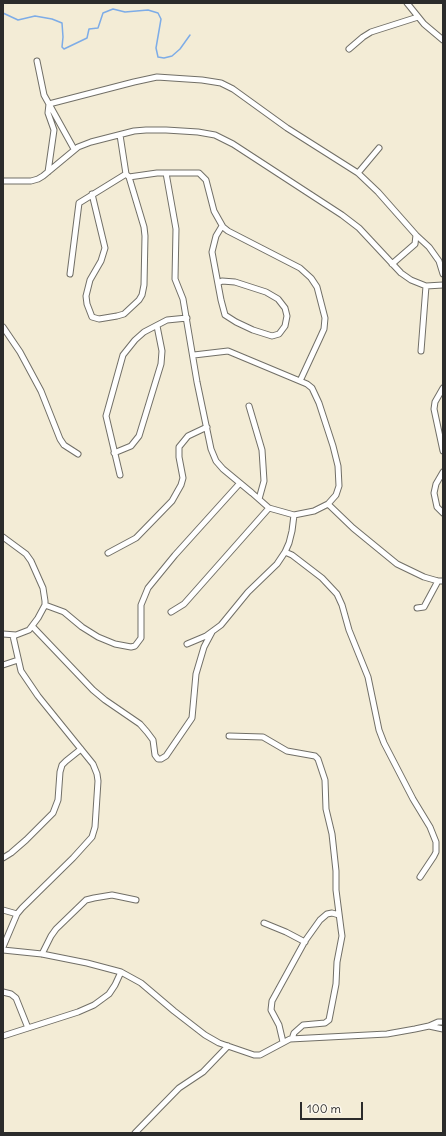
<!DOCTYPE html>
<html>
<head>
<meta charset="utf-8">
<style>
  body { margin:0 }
  #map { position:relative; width:446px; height:1136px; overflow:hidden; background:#f3ecd6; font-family:Delius,sans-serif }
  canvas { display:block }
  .frame { position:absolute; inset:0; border:4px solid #2b2b2b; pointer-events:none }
  .scale { position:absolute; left:300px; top:1102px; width:63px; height:18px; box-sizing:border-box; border:2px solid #2b2b2b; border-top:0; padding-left:5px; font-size:12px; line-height:14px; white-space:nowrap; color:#2b2b2b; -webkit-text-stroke:3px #fbf7ec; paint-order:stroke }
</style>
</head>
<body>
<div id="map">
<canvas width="446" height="1136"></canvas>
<div class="frame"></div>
<div class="scale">100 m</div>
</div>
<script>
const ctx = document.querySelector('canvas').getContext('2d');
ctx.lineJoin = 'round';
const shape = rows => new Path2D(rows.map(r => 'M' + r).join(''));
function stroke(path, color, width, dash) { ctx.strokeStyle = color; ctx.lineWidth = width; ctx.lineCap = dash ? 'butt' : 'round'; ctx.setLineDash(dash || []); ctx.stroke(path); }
const stream = shape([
  [3,13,18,20,35,16,52,19,62,23,63,37,62,47,64,49,87,38,89,29,98,28,103,13,113,9,125,12,148,10,158,13,161,19,156,48,158,57,164,58,172,56,180,49,190,35]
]);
const minor = shape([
  [407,3,424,24,443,40],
  [349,49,363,37,371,32,418,17],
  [37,61,44,95,74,149],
  [120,135,126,174,129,177,157,173,199,173,206,180,214,211,223,227,228,231,300,268,311,278,317,287,325,318,324,329,319,340,300,381],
  [48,172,54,130,48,113,49,104,134,82,157,77,202,80,221,83,233,89,287,128,358,173,378,192,416,235,415,244,392,264],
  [166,173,176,229,175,279,183,299,197,382,211,449,216,461,223,469,252,493,269,508,294,515,314,511,328,504,336,495,339,486,338,466,333,446,319,403,312,388,307,384,228,351,194,355],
  [358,173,379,148],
  [3,181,31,181,38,179,43,176,78,147,91,142,134,131,146,130,166,130,198,132,215,135,233,144,342,215,359,228,401,273,411,280,426,286,443,285],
  [92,194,105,248,101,261,90,280,86,296,87,304,92,317,99,319,117,316,124,314,139,300,142,295,144,285,145,236,144,227,129,177],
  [416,235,429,247,439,261,443,274],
  [70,274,79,203,126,174],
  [218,283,222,281,235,282,266,292,278,299,285,308,287,316,285,326,279,334,272,336,253,330,236,322,225,315,221,300,212,252,216,236,222,226],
  [3,327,20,352,41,391,60,439,64,445,78,454],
  [421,351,426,286],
  [443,388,435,402,434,409,443,451],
  [249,406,262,450,264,481,259,499],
  [114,453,131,446,139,436,161,364,162,351,157,326],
  [443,472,436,484,434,493,437,507,443,513],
  [120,475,106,416,123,355,135,340,144,332,167,320,187,318],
  [328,504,353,528,397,564,424,577,438,581,443,581],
  [3,537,26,554,31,561,43,588,45,601,45,605,38,618,29,630,16,635,3,634],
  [285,552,292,555,322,578,337,594,342,605,349,630,368,677,379,730,384,743,413,799,430,827,436,842,436,852,434,856,420,877],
  [108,553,136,538,172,501,181,485,183,478,179,457,179,447,188,436,207,427],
  [45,605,64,612,82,627,98,637,115,644,131,647,135,646,141,638,141,605,148,588,175,555,240,483],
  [417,608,424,607,438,581],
  [171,612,184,604,269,508],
  [32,626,93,690,105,700,140,724,147,732,153,740,155,755,158,759,161,759,166,756,192,718,196,674,204,647,212,632],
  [187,644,206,636,221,625,248,592,277,564,285,552,289,543,292,531,294,515],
  [3,665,18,660],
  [229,736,263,737,287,751,315,756,318,759,325,780,326,809,332,834,336,871,336,890,341,929,342,936,337,962,336,984,329,1020,325,1023,303,1025,294,1033,292,1039],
  [3,858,11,853,26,840,53,813,58,800,60,772,62,765,66,761,81,749],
  [3,910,17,914],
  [264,923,286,932,305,942],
  [3,947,17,914,22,908,73,858,92,837,95,827,98,781,97,774,93,764,38,696,21,671,13,636],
  [3,950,42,954,87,963,121,972,141,983,174,1011,205,1035,219,1043,254,1055,260,1055,290,1039,387,1034,415,1029,429,1026,438,1022,443,1022],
  [42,954,51,936,56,929,86,900,94,898,112,895,136,900],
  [3,992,11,994,16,998,28,1028],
  [429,1026,443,1029],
  [3,1036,78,1012,94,1005,109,994,115,985,121,972],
  [283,1042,279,1025,271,1010,272,1001,305,941,320,920,327,914,332,913,339,915],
  [135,1133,179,1088,203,1072,228,1046]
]);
stroke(stream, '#7dace7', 1.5);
stroke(minor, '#716f67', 7);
stroke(minor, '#fff', 5);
</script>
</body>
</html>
